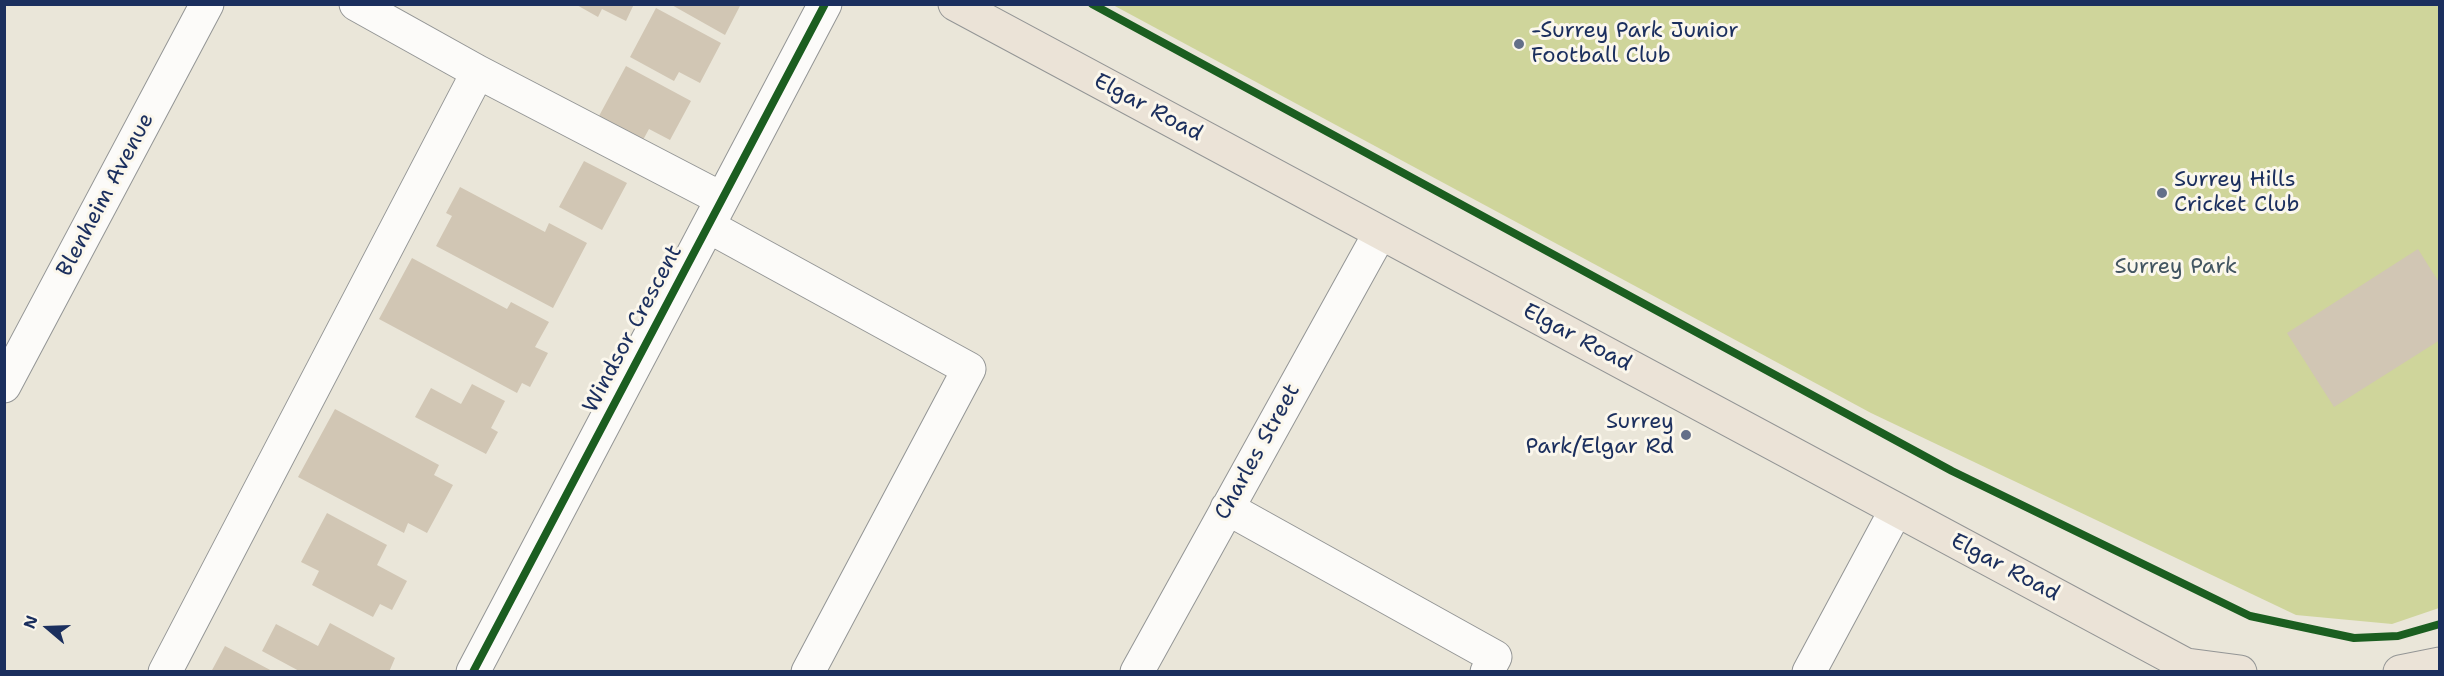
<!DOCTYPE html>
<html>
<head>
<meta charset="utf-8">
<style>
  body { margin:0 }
  #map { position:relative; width:2444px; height:676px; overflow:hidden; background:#eae6d9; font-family:"Shantell Sans",sans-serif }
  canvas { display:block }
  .frame { position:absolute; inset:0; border:6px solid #1b2f5e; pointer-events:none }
  .north { position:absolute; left:18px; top:598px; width:60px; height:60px; -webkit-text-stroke:4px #fbf7ec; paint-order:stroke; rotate:289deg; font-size:16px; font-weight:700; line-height:24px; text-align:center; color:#1b2f5e }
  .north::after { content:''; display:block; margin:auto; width:21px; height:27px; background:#1b2f5e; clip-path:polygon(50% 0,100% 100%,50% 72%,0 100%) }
</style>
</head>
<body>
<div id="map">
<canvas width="2444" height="676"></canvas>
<div class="frame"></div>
<div class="north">N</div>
</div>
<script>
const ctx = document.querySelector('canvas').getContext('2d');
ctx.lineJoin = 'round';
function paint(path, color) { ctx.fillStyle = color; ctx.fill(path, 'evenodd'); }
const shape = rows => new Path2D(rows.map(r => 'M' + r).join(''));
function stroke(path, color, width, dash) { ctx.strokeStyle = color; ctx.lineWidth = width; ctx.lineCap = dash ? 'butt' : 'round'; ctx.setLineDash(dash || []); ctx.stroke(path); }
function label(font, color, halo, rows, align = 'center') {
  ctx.font = font + ' "Shantell Sans",sans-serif'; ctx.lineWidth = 6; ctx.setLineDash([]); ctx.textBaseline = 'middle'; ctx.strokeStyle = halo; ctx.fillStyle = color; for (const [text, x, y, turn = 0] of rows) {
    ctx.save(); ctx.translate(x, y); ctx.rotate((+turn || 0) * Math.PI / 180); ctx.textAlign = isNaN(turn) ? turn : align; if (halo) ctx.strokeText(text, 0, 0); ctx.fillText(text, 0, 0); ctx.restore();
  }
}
const green = shape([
  [1113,5,2439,5,2439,608,2392,624,2296,615,1871,413]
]);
const building = shape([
  [575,4,634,4,626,21,602,9,598,17],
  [670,4,741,4,725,35],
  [656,8,721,43,700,83,679,72,674,81,630,57],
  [626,66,691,101,670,140,649,129,643,140,599,116],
  [584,161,627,183,602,230,559,207],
  [460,187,545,232,549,223,587,243,553,308,436,246,452,216,446,213],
  [2418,249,2440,284,2440,340,2334,407,2287,333],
  [412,258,507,309,511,302,549,322,535,347,548,353,530,387,522,383,517,393,379,319],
  [472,384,505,401,491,428,498,432,486,454,415,417,431,388,461,404],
  [335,409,439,465,434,475,453,485,427,533,408,523,404,533,298,477],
  [327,513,387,545,377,565,407,581,392,610,380,604,373,617,312,585,319,571,301,562],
  [330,623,395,658,389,672,301,672,262,651,276,624,318,646],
  [225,646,274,672,211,672]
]);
const minor = shape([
  [356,4,478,72,722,199],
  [708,226,969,369,808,672],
  [4,386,207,4],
  [1227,508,1495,657,1487,672],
  [165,672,478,72],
  [473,672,825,4],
  [1137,672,1380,233],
  [1809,672,1896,510]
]);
const major = shape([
  [955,4,2199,672],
  [2187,665,2240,672],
  [2400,672,2440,664]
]);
const cycleway = shape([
  [1092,4,1952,471,2250,616,2354,638,2398,636,2440,624],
  [473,672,825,4]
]);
const markers = [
  [1519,44,6,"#636f89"],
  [2162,193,6,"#636f89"],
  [1686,435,6,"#636f89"]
];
const poiNames = [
  ["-Surrey Park Junior",1531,31],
  ["Football Club",1531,56],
  ["Surrey Hills",2174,180],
  ["Cricket Club",2174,205],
  ["Surrey",1674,422,"right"],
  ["Park/Elgar Rd",1674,447,"right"]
];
const streetNames = [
  ["Elgar Road",1148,108,28],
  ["Blenheim Avenue",106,195,-62],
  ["Windsor Crescent",633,329,-62],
  ["Elgar Road",1577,338,28],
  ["Charles Street",1258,452,-61],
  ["Elgar Road",2005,568,28]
];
const parkNames = [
  ["Surrey Park",2176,267]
];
paint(green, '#cfd59b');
paint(building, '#d1c6b4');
stroke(minor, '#939595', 35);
stroke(major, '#939595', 35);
stroke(minor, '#fcfbf9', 33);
stroke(major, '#ebe3d7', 33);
stroke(cycleway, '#1b5e20', 8);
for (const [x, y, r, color] of markers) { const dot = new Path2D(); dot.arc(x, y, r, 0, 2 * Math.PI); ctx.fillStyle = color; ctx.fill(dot); stroke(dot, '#fbf7ec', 2); }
label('22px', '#1b2f5e', '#fbf7ec', poiNames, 'left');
label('22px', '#1b2f5e', '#fbf7ec', streetNames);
label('22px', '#425561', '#fbf7ec', parkNames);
</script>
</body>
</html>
